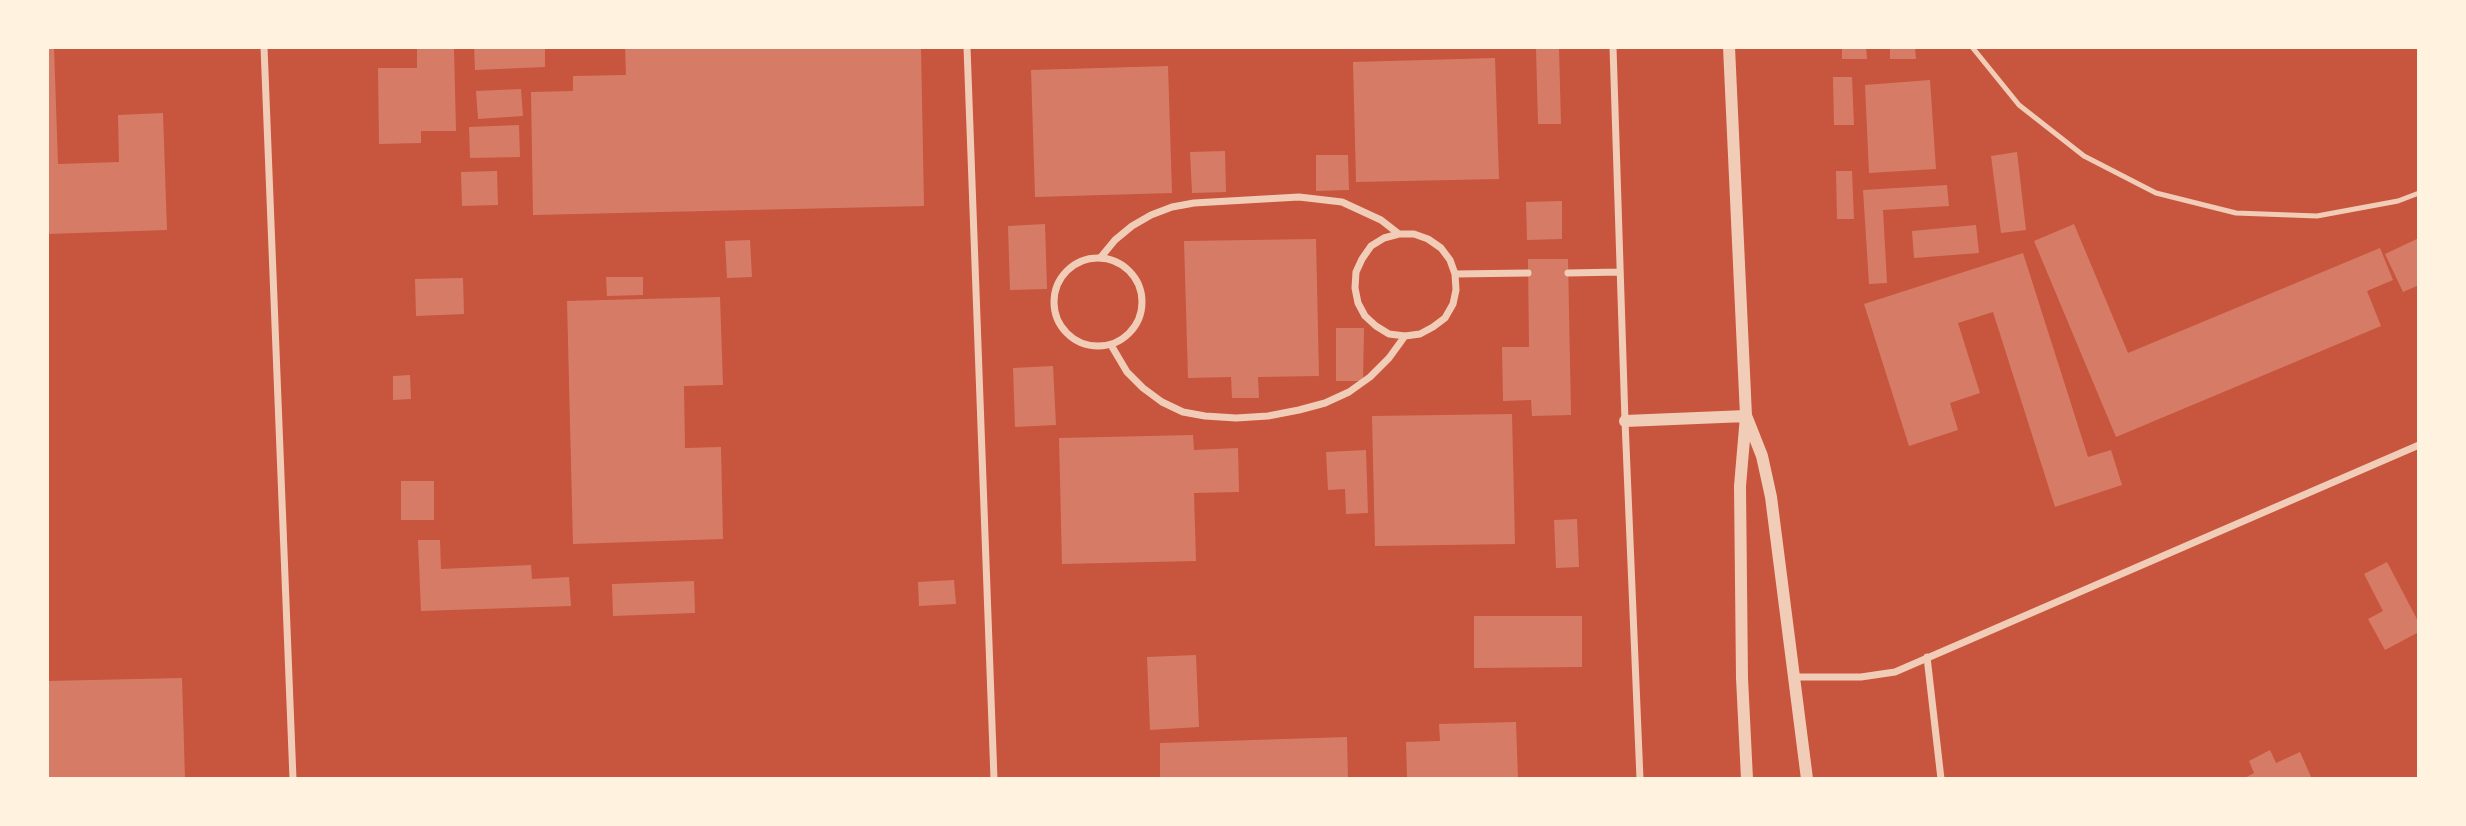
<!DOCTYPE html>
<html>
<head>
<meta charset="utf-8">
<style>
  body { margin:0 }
  #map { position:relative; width:2466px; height:826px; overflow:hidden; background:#c8553d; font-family:"Archivo Narrow",sans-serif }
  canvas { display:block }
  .frame { position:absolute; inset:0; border:49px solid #fff3e0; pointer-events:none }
</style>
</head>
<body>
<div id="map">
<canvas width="2466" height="826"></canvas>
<div class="frame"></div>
</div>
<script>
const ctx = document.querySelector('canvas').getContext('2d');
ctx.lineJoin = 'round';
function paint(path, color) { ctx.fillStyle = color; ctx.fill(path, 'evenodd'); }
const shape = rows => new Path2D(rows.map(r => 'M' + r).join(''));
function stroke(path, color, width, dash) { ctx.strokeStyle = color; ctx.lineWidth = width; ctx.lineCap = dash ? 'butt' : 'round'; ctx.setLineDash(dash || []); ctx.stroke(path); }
const building = shape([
  [47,47,54,47,58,164,119,162,118,115,163,113,167,230,47,234],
  [474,47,545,47,545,67,475,70],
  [625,47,921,47,924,206,533,215,531,92,573,91,573,76,626,75],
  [1842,47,1866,47,1867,59,1842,59],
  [1890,47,1915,47,1916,59,1890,59],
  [417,48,454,48,456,131,421,131,421,143,379,144,378,68,417,68],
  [1559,48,1561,124,1538,124,1536,49],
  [1495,58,1499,179,1356,182,1353,62],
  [1168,66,1172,193,1035,197,1031,70],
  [1833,77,1852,77,1854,125,1834,125],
  [1930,80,1936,169,1869,173,1865,85],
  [521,89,523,116,478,119,476,91],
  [519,125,520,157,470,158,469,127],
  [1225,151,1226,192,1192,193,1190,152],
  [2017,152,2026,230,2001,233,1991,156],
  [1316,155,1348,155,1349,190,1316,191],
  [497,171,498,205,462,206,461,172],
  [1836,171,1852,171,1854,219,1837,219],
  [1947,185,1949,206,1883,210,1887,283,1869,284,1863,190],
  [1562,201,1562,239,1527,240,1526,202],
  [1045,224,1047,289,1010,290,1008,226],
  [2074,224,2128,353,2380,248,2393,280,2367,291,2381,326,2116,437,2034,241],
  [1976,225,1979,253,1914,258,1912,231],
  [2419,238,2419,285,2403,292,2385,254],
  [1316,239,1319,376,1258,377,1259,398,1232,398,1231,377,1188,378,1184,241],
  [750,240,752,277,727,278,725,241],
  [2023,253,2088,457,2111,450,2122,485,2055,507,1993,312,1958,323,1980,393,1950,403,1958,430,1909,446,1864,304],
  [1528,259,1568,259,1571,415,1532,416,1531,400,1503,401,1502,347,1529,347],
  [606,277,643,277,643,295,607,296],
  [463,278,464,314,416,316,415,279],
  [720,297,723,385,684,386,685,448,721,447,723,539,573,544,567,301],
  [1336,328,1364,328,1363,381,1336,381],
  [1053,366,1056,425,1015,427,1013,368],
  [410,375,411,399,393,400,393,376],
  [1512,414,1515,544,1375,546,1372,416],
  [1193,435,1194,450,1238,448,1239,492,1194,493,1196,561,1062,564,1059,438],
  [1366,450,1368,513,1346,514,1345,489,1328,490,1326,452],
  [401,481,434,481,434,520,401,520],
  [1577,519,1579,567,1556,568,1554,520],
  [418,540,440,540,441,569,531,565,532,579,569,577,571,606,421,611],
  [2387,562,2419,623,2419,632,2385,650,2368,619,2383,611,2364,574],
  [954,580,956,604,919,606,918,582],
  [694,581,695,613,613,616,612,584],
  [1474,616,1582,616,1582,667,1474,668],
  [1196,655,1199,727,1150,730,1147,657],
  [182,678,185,779,47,779,47,681],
  [1516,722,1518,779,1407,779,1406,742,1440,741,1439,724],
  [1347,737,1348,779,1160,779,1160,743],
  [2270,750,2276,763,2300,752,2312,779,2243,779,2254,773,2249,761]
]);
const service = shape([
  [1972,47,2019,105,2084,156,2156,193,2236,213,2317,216,2398,201,2419,193]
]);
const minor = shape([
  [264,47,293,779],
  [967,47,994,779],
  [1613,47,1625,421,1640,779],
  [1101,257,1115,240,1132,226,1151,215,1172,207,1194,203,1299,197,1342,202,1381,220,1399,234,1414,234,1428,239,1441,248,1450,260,1455,274,1456,290,1453,304,1445,318,1433,327,1420,334,1405,336,1389,334,1376,326,1365,316,1358,303,1355,288,1356,272,1362,259,1371,246,1384,238,1399,234],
  '1054 302a44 44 0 1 1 88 0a44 44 0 1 1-88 0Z',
  [1568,273,1620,272],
  [1455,274,1528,273],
  [1111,345,1127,372,1143,388,1162,402,1183,412,1205,416,1236,418,1268,416,1299,410,1325,403,1349,392,1370,377,1389,358,1405,336],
  [1927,657,1941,779],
  [1794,677,1861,677,1895,672,2419,445]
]);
const tertiary = shape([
  [1729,47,1746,416,1740,486,1742,678,1747,779],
  [1747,418,1762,456,1771,497,1807,779],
  [1625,421,1746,416]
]);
paint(building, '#d67c66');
stroke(service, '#f1ccb7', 5);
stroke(minor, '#f1ccb7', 7);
stroke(tertiary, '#f1ccb7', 12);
</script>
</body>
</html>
